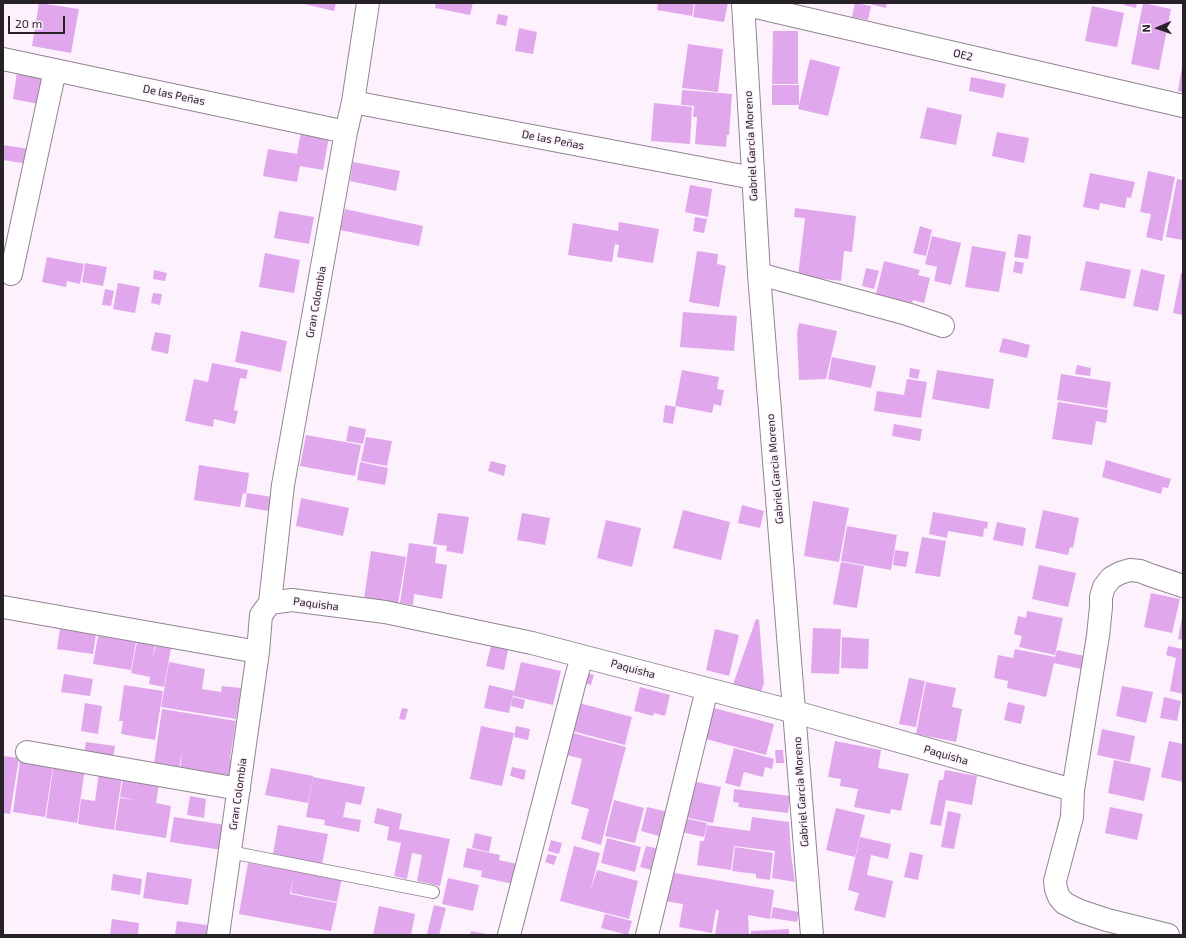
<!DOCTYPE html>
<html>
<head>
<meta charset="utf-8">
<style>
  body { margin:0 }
  #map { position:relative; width:1186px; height:938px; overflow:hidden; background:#fdf1fd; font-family:"Exo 2",sans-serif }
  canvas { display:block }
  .frame { position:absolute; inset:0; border:4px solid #272227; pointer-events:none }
  .north { position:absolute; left:1138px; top:8px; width:40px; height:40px; -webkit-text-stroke:3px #fdf1fd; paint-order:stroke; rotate:268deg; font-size:11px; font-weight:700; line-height:16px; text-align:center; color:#272227 }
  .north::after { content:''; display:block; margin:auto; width:14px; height:18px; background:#272227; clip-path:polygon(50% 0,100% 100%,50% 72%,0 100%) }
  .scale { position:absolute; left:8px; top:16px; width:57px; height:18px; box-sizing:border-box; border:2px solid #272227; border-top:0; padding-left:5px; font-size:12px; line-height:14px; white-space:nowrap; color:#272227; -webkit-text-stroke:3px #fdf1fd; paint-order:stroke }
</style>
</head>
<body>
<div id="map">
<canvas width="1186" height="938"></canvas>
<div class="frame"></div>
<div class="north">N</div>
<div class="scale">20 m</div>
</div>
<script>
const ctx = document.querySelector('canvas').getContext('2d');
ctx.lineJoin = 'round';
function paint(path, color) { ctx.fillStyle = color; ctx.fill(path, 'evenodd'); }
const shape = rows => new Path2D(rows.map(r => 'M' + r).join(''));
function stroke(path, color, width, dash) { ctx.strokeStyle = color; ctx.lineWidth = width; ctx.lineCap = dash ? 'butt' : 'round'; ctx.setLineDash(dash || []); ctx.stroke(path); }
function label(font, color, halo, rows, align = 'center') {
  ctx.font = font + ' "Exo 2",sans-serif'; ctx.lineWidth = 3; ctx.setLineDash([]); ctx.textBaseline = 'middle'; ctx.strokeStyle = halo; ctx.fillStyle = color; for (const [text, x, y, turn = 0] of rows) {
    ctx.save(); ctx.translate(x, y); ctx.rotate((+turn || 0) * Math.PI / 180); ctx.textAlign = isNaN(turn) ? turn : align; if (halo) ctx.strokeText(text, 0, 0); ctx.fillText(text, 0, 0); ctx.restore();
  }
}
const building = shape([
  [39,3,79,9,71,53,32,46],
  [304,3,336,3,334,11,304,4],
  [436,3,473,3,470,15,435,8],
  [658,3,694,3,692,16,657,10],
  [695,3,728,3,724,22,693,17],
  [855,3,871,6,868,20,852,17],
  [869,3,887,3,886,8,869,4],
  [1124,3,1137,3,1136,8,1124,5],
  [1143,3,1171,9,1159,70,1131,64],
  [1092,6,1124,13,1117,47,1085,41],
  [498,14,508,16,506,26,496,24],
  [519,28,537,32,533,54,515,51],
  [773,31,798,31,798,84,772,84],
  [688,44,723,49,718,92,682,88],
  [810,59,840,67,828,116,798,109],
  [1182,67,1183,67,1183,92,1178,91],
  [17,72,48,78,44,105,13,99],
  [971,77,1006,84,1003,98,969,91],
  [772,85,799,85,799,105,772,105],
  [682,90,732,94,729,135,727,135,726,147,695,144,697,117,693,117,694,106,681,105],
  [654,103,692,107,690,144,651,141],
  [927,107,962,115,956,145,920,138],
  [301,132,329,137,323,170,300,166,297,182,263,176,268,149,297,154],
  [997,132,1029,138,1024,163,992,156],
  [3,145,30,149,28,164,3,160],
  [353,162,400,171,396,191,350,181],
  [1148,171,1175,177,1162,241,1146,237,1151,214,1140,212],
  [1090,173,1135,182,1131,198,1127,197,1125,208,1100,203,1099,210,1083,207],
  [1177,179,1183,180,1183,240,1166,237],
  [690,185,712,189,708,217,685,212],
  [795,208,856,216,852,252,844,251,841,281,798,276,805,218,794,217],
  [345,209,423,226,419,246,340,230],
  [279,211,314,217,309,244,274,238],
  [695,217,707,219,704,233,693,231],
  [619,222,659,229,653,263,617,257,619,245,615,244,612,262,568,255,573,223,618,231],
  [920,226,932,230,926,256,913,253],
  [1018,234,1031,236,1028,259,1014,257],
  [932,236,961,243,951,285,934,281,937,267,925,264],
  [972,246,1006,252,999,292,965,287],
  [697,251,718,254,717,264,726,266,719,307,689,302],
  [265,253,300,260,294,293,259,287],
  [47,257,84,264,80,284,67,281,66,287,42,282],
  [884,261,920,270,918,275,930,278,924,303,913,300,912,303,876,294],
  [1015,261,1024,263,1022,274,1013,272],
  [1086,261,1131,270,1125,299,1080,290],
  [85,263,107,267,103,286,82,282],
  [866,268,879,271,874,289,862,286],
  [1141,269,1165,275,1158,311,1133,306],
  [154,270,167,273,165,281,153,279],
  [1181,273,1183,273,1183,315,1173,313],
  [118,283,140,287,135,313,113,309],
  [105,289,114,291,111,306,102,305],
  [153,293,162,294,160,305,151,303],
  [683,312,737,316,734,351,680,347],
  [799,323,837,331,826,379,799,380,797,332],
  [241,331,287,341,281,372,235,362],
  [155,332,171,335,168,354,151,350],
  [1003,338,1030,345,1027,358,999,352],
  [832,357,876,366,871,388,828,379],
  [212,363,248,370,246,379,240,378,234,410,238,411,235,424,214,419,213,427,185,421,194,379,208,382],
  [1077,365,1091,368,1090,376,1075,374],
  [910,368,920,370,918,379,909,377],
  [682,370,719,377,717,389,724,390,721,406,714,404,712,413,675,406],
  [937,370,994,379,989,409,932,399],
  [1061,374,1111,382,1107,408,1057,400],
  [907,379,927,382,921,418,874,411,877,391,904,395],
  [1058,402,1108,410,1106,423,1096,421,1092,445,1052,439],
  [665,405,676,407,673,424,663,422],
  [894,424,922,429,920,441,892,436],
  [349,426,366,429,363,444,346,441],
  [306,435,361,445,355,476,300,466],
  [366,437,392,441,387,466,361,461],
  [1106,460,1171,479,1168,488,1163,487,1161,494,1102,477],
  [491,461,506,465,504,476,488,471],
  [360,462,388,468,385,485,357,480],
  [199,465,249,473,246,494,243,493,240,507,194,500],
  [247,493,272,497,269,511,245,507],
  [301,498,349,508,343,536,296,526],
  [813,501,849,508,839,562,804,556],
  [742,505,764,511,760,528,738,523],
  [683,510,730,522,721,560,673,548],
  [1043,510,1079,518,1073,548,1070,547,1068,555,1035,548],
  [933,512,988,522,987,529,984,528,983,537,948,531,947,538,929,534],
  [438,513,469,517,463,554,446,551,447,546,433,544],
  [522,513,550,518,545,545,517,540],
  [606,520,641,528,632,567,597,558],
  [997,522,1026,528,1023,546,993,540],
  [847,526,897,535,891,570,841,561],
  [922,537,946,541,940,577,915,573],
  [409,543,437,547,435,563,447,565,442,599,414,594,413,605,400,603],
  [895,550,909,552,906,567,893,565],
  [371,551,406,557,398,604,364,599],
  [841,562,864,566,857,608,833,604],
  [1039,565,1076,573,1068,607,1032,599],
  [1151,593,1180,599,1172,633,1144,627],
  [1027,611,1063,618,1055,655,1019,647,1022,636,1014,634,1018,616,1026,618],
  [1182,617,1183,617,1183,640,1178,639],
  [756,619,759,620,764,683,759,697,732,687],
  [813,628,841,629,839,674,811,673],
  [60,629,96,634,93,654,57,649],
  [715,629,739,635,729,676,706,670],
  [98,636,136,642,131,670,93,664],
  [842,637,869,639,868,669,841,668],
  [137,642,155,645,152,660,156,645,171,648,164,687,149,684,150,677,131,673],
  [491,646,508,650,504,670,486,666],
  [1168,646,1183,649,1183,694,1170,691,1176,658,1166,655],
  [1015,649,1055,657,1057,650,1089,657,1086,670,1054,663,1046,697,1007,688,1008,681,994,678,998,655,1013,658],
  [169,662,205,669,202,689,221,692,222,686,241,688,236,719,161,707],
  [521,662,561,671,553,705,513,696],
  [583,672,594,675,591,685,581,682],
  [64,674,93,679,90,696,61,692],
  [909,678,925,681,916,727,899,724],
  [926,682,956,688,952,707,962,709,956,742,916,734],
  [124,685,163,691,155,740,121,734,123,721,119,721],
  [489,685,514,691,509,713,484,708],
  [1122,686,1153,692,1146,723,1116,716],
  [640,687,670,695,665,716,654,713,653,716,634,711],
  [513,697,525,700,523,709,511,706],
  [1164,697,1181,701,1177,721,1160,718],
  [1008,702,1025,706,1021,724,1004,720],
  [85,703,102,706,98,734,81,731],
  [579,703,632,717,625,745,572,731],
  [710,707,774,724,766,755,702,738],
  [402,708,408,709,405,720,399,719],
  [162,709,236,721,230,759,232,759,229,779,180,771,182,751,178,775,153,771],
  [481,726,514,733,502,786,470,779],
  [516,726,530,729,528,740,514,737],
  [1102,729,1135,736,1130,762,1097,755],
  [573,733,626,747,620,769,567,755],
  [835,741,881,750,878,768,909,774,901,811,891,809,890,814,854,807,858,789,840,786,841,779,828,777],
  [1169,741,1183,744,1183,782,1161,777],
  [86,742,115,746,113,759,84,754],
  [734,748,774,759,772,769,765,767,763,777,744,772,740,787,725,783],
  [775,750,783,750,784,763,776,763],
  [3,756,19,758,10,814,3,813],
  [582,759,620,769,601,845,581,839,589,809,571,804],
  [1114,760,1151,768,1144,801,1108,793],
  [20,761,53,766,45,817,13,812],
  [54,763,85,768,77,823,46,818],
  [100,766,123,770,114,830,78,824,81,799,95,801],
  [512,767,526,770,524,780,510,776],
  [271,768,313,776,308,803,265,795],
  [945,770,977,776,972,805,946,800,941,826,930,824,939,780,943,780],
  [124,772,160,777,156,803,171,806,166,838,115,830,120,798,136,800,120,797],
  [313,777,365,787,361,805,346,802,343,817,361,820,359,832,324,825,325,820,306,817],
  [692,781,721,787,713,823,684,817],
  [734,789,790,796,788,813,738,807,739,803,733,802],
  [190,796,206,799,204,818,187,815],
  [614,800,644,808,635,843,605,836],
  [647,807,668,812,662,837,641,831],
  [1110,807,1143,814,1137,840,1105,833],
  [377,808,402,814,399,829,450,839,440,886,417,881,422,855,412,853,407,879,394,876,401,843,387,840,389,827,374,823],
  [836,808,865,815,855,857,826,850],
  [948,811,961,814,954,849,941,847],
  [174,817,226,825,222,850,170,842],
  [752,817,789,822,791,854,795,882,772,878,775,851,734,846,731,870,697,865,700,841,704,841,707,825,750,831],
  [684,818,707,823,704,837,681,832],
  [278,825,328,834,322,864,273,854],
  [475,833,492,837,489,852,472,848],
  [860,837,891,844,888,859,871,855,867,875,893,881,885,918,854,910,859,893,848,890],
  [607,838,641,847,635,872,601,863],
  [551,840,562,843,559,854,548,851],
  [574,846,600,853,590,892,597,870,638,881,629,919,560,901],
  [646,846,664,850,658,872,640,867],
  [735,847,773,853,770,880,756,878,756,874,732,871],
  [467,848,500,855,499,860,517,864,513,884,481,877,482,871,463,867],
  [910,852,923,855,918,880,904,877],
  [548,854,557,856,554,865,545,862],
  [248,863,295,871,295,868,342,877,337,902,291,893,293,877,290,894,337,903,331,931,239,914],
  [147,872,192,879,188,905,143,898],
  [669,872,774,890,770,919,748,915,749,935,715,935,719,910,716,910,712,933,679,927,683,904,664,901],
  [113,874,142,879,140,895,111,890],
  [448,878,479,885,473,911,442,904],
  [434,905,446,908,439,935,427,934],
  [379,906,415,914,411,935,373,935],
  [773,907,799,912,797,922,771,918],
  [605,914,632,921,628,935,601,928],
  [112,919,139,923,138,935,110,935],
  [177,921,207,925,206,935,175,935],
  [789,929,789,935,751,935,751,931],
  [471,931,486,934,486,935,470,935]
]);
const lane = shape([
  [230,852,433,892]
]);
const street = shape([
  [743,4,1183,106],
  [3,59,346,132],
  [353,102,753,178],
  [11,274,55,70],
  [759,274,907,314,943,326],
  [270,603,283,485,346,132,353,102,368,3],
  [3,607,258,652,261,615,270,603,292,600,385,612,532,643,795,712,1073,790,1072,817,1055,881,1056,889,1059,897,1064,903,1080,911,1107,920,1168,935],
  [27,752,239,789],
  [1073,790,1098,636,1101,607,1101,597,1104,587,1111,578,1120,573,1130,570,1140,571,1150,575,1183,586],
  [218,935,258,652],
  [509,935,575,681,582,656],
  [647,935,707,689]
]);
const secondary = shape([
  [743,3,759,274,812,935]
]);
const streetNames = [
  ["OE2",963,55,13],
  ["De las Peñas",174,95,12],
  ["De las Peñas",553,140,11],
  ["Gabriel Garcia Moreno",751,146,-93],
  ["Gran Colombia",316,302,-80],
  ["Gabriel Garcia Moreno",775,469,-95],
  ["Paquisha",316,604,7],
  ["Paquisha",633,669,15],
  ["Paquisha",946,755,16],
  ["Gabriel Garcia Moreno",801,792,-94],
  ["Gran Colombia",238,794,-82]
];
paint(building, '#e1a7ec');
stroke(lane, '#908590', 14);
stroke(street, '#908590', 24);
stroke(secondary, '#908590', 24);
stroke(lane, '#fff', 12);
stroke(street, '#fff', 22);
stroke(secondary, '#fff', 22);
label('11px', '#272227', '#fdf1fd', streetNames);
</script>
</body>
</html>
